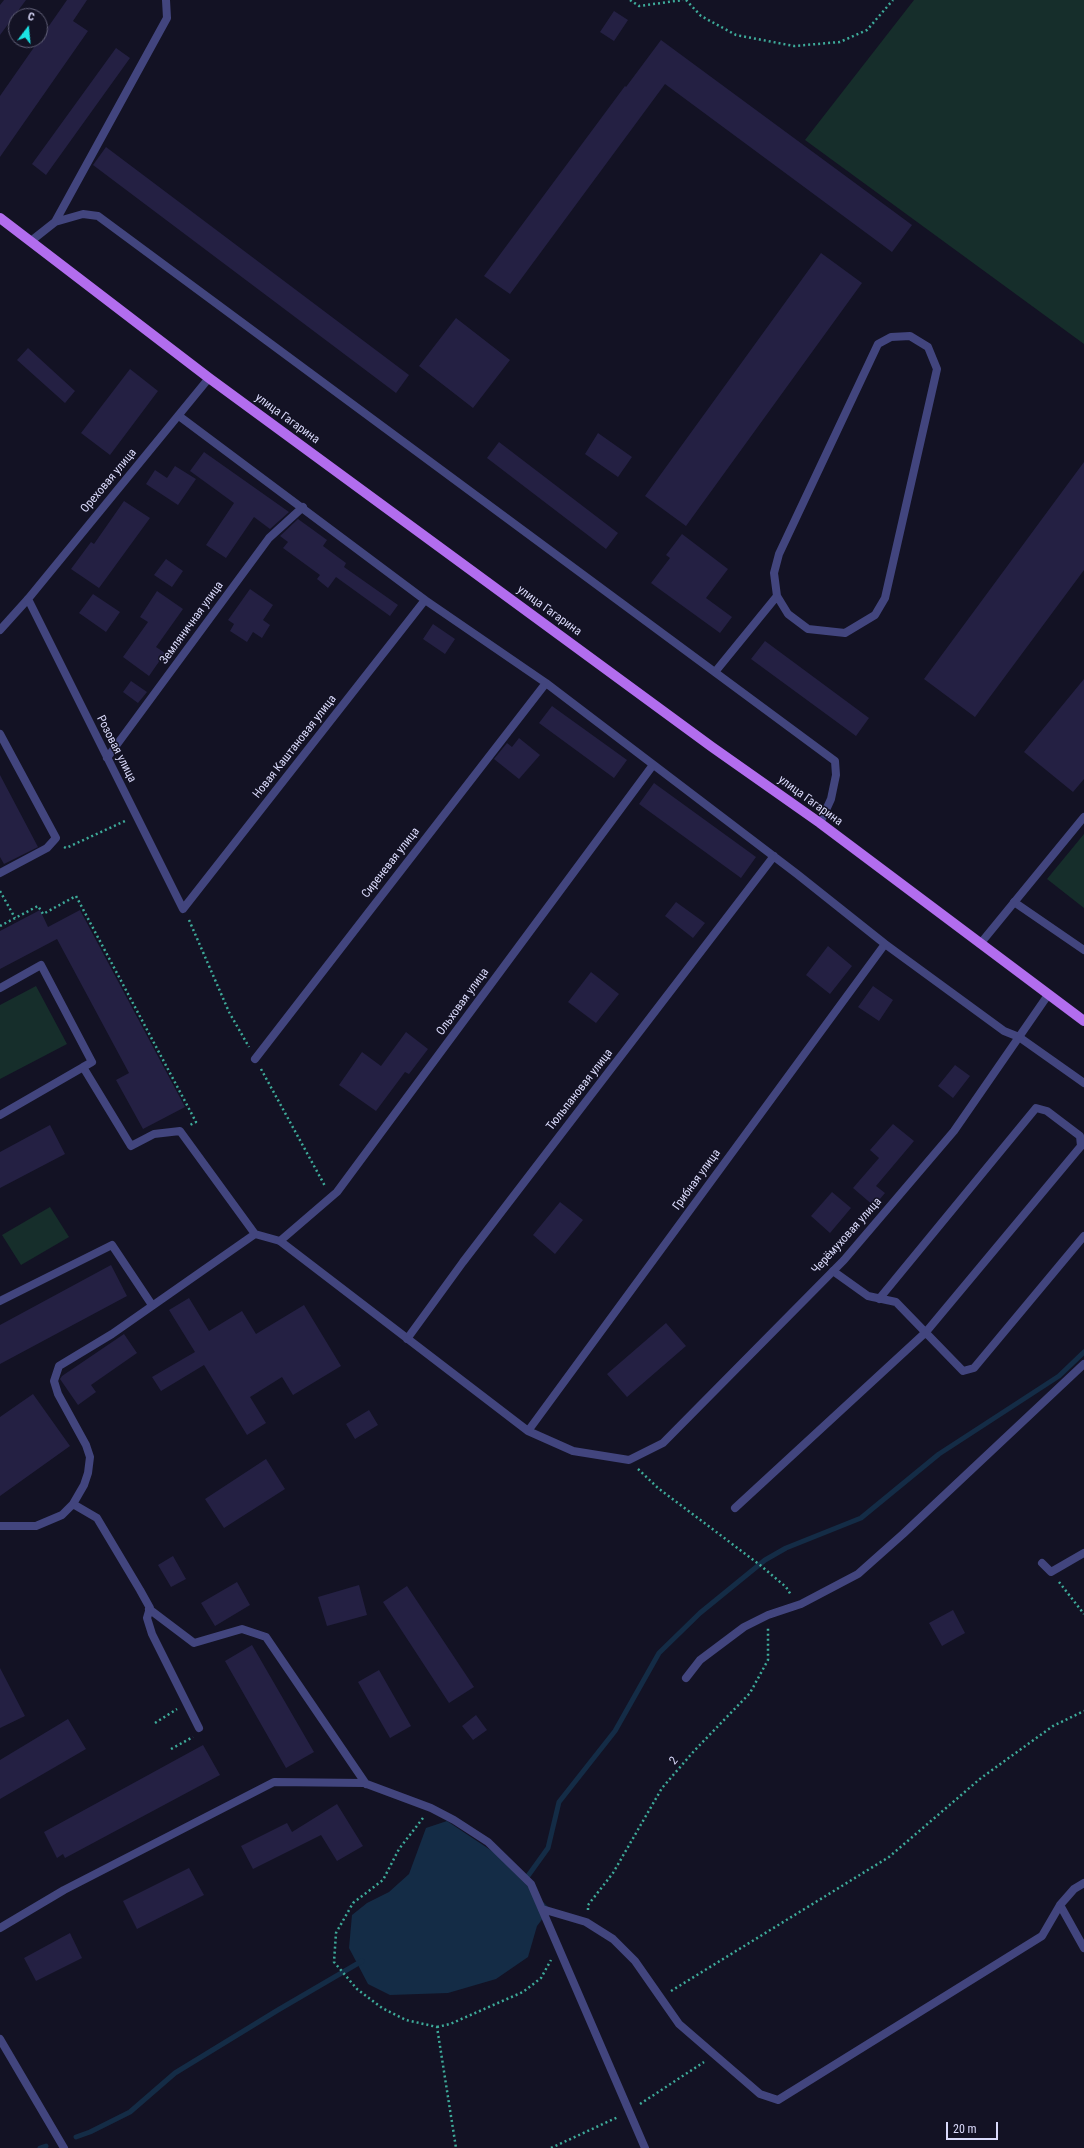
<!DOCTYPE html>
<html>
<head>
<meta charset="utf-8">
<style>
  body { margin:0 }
  #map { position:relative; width:1084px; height:2148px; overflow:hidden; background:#131224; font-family:"Roboto Condensed",sans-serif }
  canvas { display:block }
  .north { position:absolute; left:8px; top:8px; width:40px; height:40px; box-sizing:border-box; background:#131224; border:1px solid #63627a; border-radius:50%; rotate:16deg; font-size:11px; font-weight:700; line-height:16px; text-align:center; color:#dadafb }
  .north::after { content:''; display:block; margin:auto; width:14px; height:18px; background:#1ce3e5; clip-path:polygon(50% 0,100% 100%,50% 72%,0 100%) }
  .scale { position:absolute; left:946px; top:2122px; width:52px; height:18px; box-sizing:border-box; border:2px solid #dadafb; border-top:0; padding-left:5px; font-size:12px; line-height:14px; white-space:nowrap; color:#dadafb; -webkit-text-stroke:3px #131224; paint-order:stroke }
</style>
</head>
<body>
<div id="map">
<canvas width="1084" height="2148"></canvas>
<div class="north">С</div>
<div class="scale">20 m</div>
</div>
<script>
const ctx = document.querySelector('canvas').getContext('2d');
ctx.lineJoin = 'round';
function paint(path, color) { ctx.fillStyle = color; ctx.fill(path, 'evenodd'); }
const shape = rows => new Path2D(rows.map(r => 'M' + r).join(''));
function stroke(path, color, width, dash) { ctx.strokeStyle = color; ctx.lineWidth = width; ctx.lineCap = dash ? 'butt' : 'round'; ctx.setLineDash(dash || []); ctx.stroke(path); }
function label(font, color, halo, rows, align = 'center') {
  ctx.font = font + ' "Roboto Condensed",sans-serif'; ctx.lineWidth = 3; ctx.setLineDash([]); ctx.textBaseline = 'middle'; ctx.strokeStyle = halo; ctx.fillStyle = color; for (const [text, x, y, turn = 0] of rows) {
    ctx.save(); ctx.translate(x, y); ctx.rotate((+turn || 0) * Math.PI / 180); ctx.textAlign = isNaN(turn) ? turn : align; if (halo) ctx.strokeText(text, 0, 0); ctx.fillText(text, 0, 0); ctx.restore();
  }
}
const green = shape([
  [914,0,1084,0,1084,344,805,140],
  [1084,834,1084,908,1047,879],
  [36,986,67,1044,0,1079,0,1005],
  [50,1207,69,1237,21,1265,2,1235]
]);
const water = shape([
  [447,1821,495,1853,550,1909,537,1926,528,1957,496,1979,448,1993,390,1995,368,1984,349,1948,352,1915,367,1903,389,1892,409,1874,426,1828]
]);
const stream = shape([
  [525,1880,548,1848,559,1802,615,1731,659,1653,700,1613,765,1560,786,1548,861,1518,939,1454,1059,1376,1084,1352],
  [76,2137,90,2132,130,2112,175,2073,278,2010,362,1961],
  [40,2148,46,2146]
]);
const building = shape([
  [4,0,26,0,0,35,0,5],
  [67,0,87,0,73,21,88,31,0,157,0,96],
  [614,11,628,20,614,41,600,32],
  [661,40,912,225,892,252,665,84,510,294,484,276,625,86,626,87],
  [116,48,130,58,46,175,32,164],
  [106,147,409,375,396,393,93,165],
  [821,253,862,283,686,526,645,496],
  [456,318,510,360,473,408,419,366],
  [28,348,75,391,65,403,17,360],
  [130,369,158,391,110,455,81,433],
  [598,433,632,457,618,477,585,454],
  [499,442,618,533,606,549,487,458],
  [204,452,289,512,270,529,254,517,226,558,206,545,234,503,190,471],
  [1084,462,1084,570,975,717,924,679],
  [175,466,196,479,178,505,146,484,155,470,167,478],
  [124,501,150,518,99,588,71,569,91,542,94,544],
  [298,519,327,540,323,546,346,563,344,567,398,605,390,616,336,577,328,588,317,579,320,575,283,548,288,542,280,536],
  [682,534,728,569,706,598,732,617,720,633,651,583,670,558,666,555],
  [166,559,183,571,172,587,154,575],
  [250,589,273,605,263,620,270,625,262,638,253,632,247,642,230,631,234,624,228,620],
  [157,591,183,609,156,647,165,653,149,676,123,657,148,622,140,617],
  [93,594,120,612,106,632,79,613],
  [433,624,455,639,445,654,423,639],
  [765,641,869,718,856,736,751,659],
  [1084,679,1084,779,1073,792,1024,752],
  [131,681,147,692,138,703,123,692],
  [552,706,627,760,614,778,539,723],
  [519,738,540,755,519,779,494,759,507,743,512,747],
  [0,775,38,847,4,864,0,857],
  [654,783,756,857,741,878,639,804],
  [676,902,705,923,693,938,665,916],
  [40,910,48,927,80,910,185,1107,143,1129,116,1080,129,1073,57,939,0,969,0,931],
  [828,946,852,966,830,994,806,975],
  [591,972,619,994,596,1023,568,1002],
  [873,986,893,1000,879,1021,858,1007],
  [406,1032,428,1049,409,1074,405,1072,376,1111,339,1085,362,1052,381,1066],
  [955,1065,970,1076,953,1098,938,1086],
  [893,1124,914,1141,876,1186,885,1193,874,1206,853,1188,879,1158,870,1150],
  [50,1125,65,1154,0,1188,0,1152],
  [832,1192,851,1208,830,1233,811,1216],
  [560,1202,583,1220,555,1254,533,1235],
  [111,1265,127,1296,0,1364,0,1325],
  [189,1298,209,1331,242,1311,256,1334,304,1305,341,1366,293,1395,282,1377,250,1397,266,1423,247,1435,204,1365,161,1391,152,1377,195,1352,169,1310],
  [666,1323,686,1346,627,1397,607,1374],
  [124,1334,137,1353,91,1385,96,1392,78,1405,60,1379,62,1376],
  [33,1394,70,1446,0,1496,0,1417],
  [369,1410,378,1425,355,1439,346,1424],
  [266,1459,285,1489,224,1528,205,1499],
  [173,1556,186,1579,171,1587,158,1565],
  [237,1582,250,1605,215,1626,201,1603],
  [359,1585,367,1615,327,1626,318,1597],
  [407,1586,474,1687,449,1703,383,1602],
  [953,1610,965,1633,942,1646,929,1623],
  [252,1645,314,1752,286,1768,225,1661],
  [0,1668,25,1716,0,1728],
  [379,1670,411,1726,390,1738,358,1682],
  [476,1715,487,1730,473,1740,462,1726],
  [68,1719,86,1749,0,1799,0,1760],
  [203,1745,220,1775,65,1858,63,1854,57,1858,44,1832],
  [337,1804,363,1846,337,1861,321,1835,253,1869,241,1846,287,1823,292,1832],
  [189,1868,204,1895,137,1929,123,1901],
  [70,1933,82,1958,36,1981,24,1958]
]);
const path = shape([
  [630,0,639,6,683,0],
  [686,0,701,16,736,35,794,46,840,42,867,30,893,0],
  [64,847,66,848,125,821],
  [0,891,15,918],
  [189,920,229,1012,249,1047],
  [0,926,38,906,43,914,76,896,196,1122,190,1125],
  [261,1069,325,1186],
  [638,1469,658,1488,760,1565,786,1587,791,1595],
  [1059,1582,1084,1614],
  [155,1723,177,1709],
  [171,1749,193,1737],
  [423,1818,399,1849,383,1880,353,1903,336,1933,334,1962,357,1989,382,2008,406,2020,437,2027,456,2148],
  [588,1910,588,1905,613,1873,662,1788,694,1751,750,1693,768,1660,768,1628],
  [671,1991,889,1857,981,1778,1053,1726,1084,1711],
  [437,2027,450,2024,523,1992,541,1978,551,1960],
  [640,2104,704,2062],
  [551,2148,618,2117]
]);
const service = shape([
  [55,222,83,214,98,216,835,761,836,775,831,799,820,823],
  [31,241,55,222,167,18,166,0],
  [0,630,28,599],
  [715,672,777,596,774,573,779,554,878,344,891,337,910,336,928,347,937,369,885,598,875,615,845,633,808,629,788,614,777,596],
  [0,734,56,838,47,848,0,873],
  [1014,902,1084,950],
  [0,988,41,965,92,1062],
  [1019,1037,1084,1083],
  [0,1115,92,1062,83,1067,131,1146,154,1134,180,1131,255,1234],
  [833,1271,868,1296,896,1302,963,1371,974,1368,1084,1236],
  [0,1301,112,1245,152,1305],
  [73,1504,97,1518,140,1590,150,1608,147,1618,152,1634,199,1728],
  [735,1508,926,1332,1081,1146,1080,1136,1047,1111,1036,1108,879,1299],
  [0,1526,36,1526,62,1515,73,1504,84,1485,88,1473,90,1457,86,1445,58,1394,54,1381,59,1366,112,1334,255,1234,280,1241],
  [1042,1563,1051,1572,1084,1553],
  [149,1609,194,1643,242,1629,266,1637,366,1784],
  [686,1678,700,1660,744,1627,768,1615,801,1604,858,1574,903,1534,1084,1364],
  [1060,1905,1084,1948],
  [542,1909,586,1922,613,1939,635,1961,679,2024,760,2094,778,2100,1042,1936,1060,1905,1074,1889,1084,1883],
  [0,1928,64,1890,274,1782,364,1783,431,1808,454,1820,488,1842,531,1884,645,2148]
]);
const minor = shape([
  [209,378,28,599,183,909,425,600],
  [179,416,425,600,546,683,797,874,885,944,1004,1031,1019,1037],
  [107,758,269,538,303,507],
  [653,765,337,1192,280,1241,528,1431,573,1451,629,1460,663,1443,844,1260,954,1131,1048,995],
  [980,944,1084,817],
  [255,1059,546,683],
  [407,1339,463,1262,774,856],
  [528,1431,885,944]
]);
const tertiary = shape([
  [0,2039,64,2148]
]);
const primary = shape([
  [0,218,209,378,712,747,820,823,1084,1021]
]);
const streetNames = [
  ["улица Гагарина",287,419,36],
  ["Ореховая улица",109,481,-50],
  ["улица Гагарина",549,611,36],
  ["Земляничная улица",192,623,-54],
  ["Новая Каштановая улица",295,747,-52],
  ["Розовая улица",116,749,63],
  ["улица Гагарина",810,801,36],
  ["Сиреневая улица",391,863,-52],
  ["Ольховая улица",463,1002,-54],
  ["Тюльпановая улица",580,1090,-52],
  ["Грибная улица",697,1180,-54],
  ["Черёмуховая улица",847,1236,-48],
  ["2",674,1761,-50]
];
paint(green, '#162e2b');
paint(water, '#142c46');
stroke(stream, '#142c46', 5);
paint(building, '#242043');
stroke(path, '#3eab9a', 2.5, [2, 3]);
stroke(service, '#42457e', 8);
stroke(minor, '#42457e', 8);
stroke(tertiary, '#42457e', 8);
stroke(primary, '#b26dee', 10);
label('12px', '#dadafb', '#131224', streetNames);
</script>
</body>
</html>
